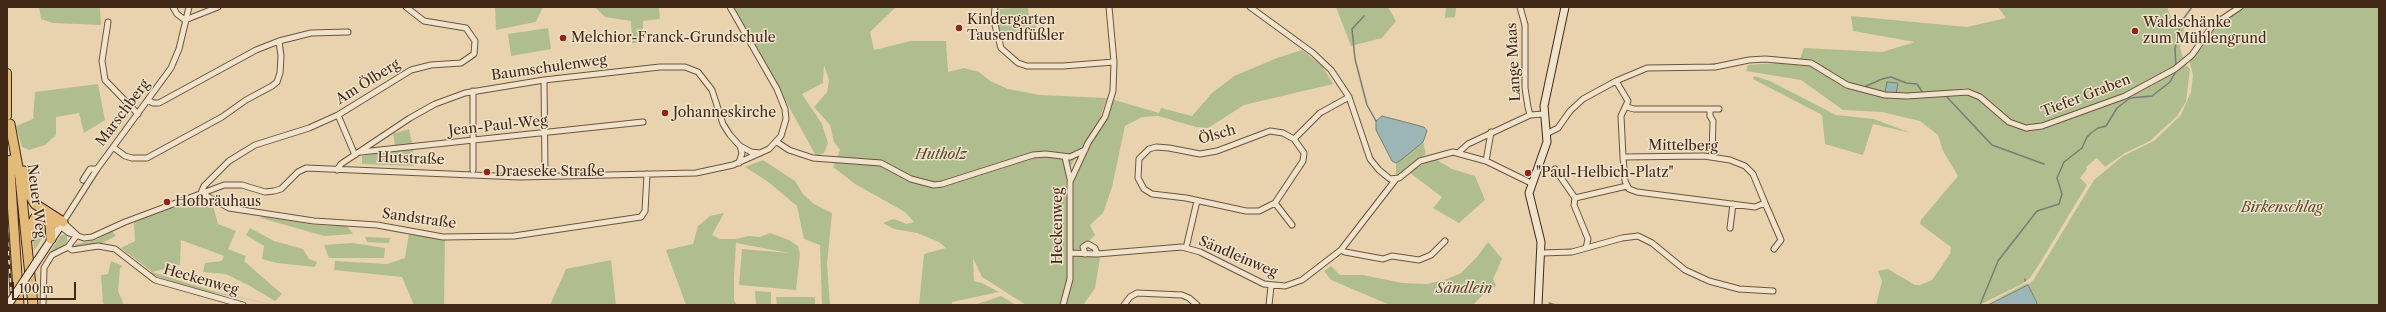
<!DOCTYPE html>
<html>
<head>
<meta charset="utf-8">
<style>
  body { margin:0 }
  #map { position:relative; width:2386px; height:312px; overflow:hidden; background:#e9d3af; font-family:"Libre Caslon Text",serif }
  canvas { display:block }
  .frame { position:absolute; inset:0; border:8px solid #422916; pointer-events:none }
  .scale { position:absolute; left:12px; top:282px; width:64px; height:18px; box-sizing:border-box; border:2px solid #422916; border-top:0; padding-left:5px; font-size:12px; line-height:14px; white-space:nowrap; color:#422916; -webkit-text-stroke:3px #f1e2cb; paint-order:stroke }
</style>
</head>
<body>
<div id="map">
<canvas width="2386" height="312"></canvas>
<div class="frame"></div>
<div class="scale">100 m</div>
</div>
<script>
const ctx = document.querySelector('canvas').getContext('2d');
ctx.lineJoin = 'round';
function paint(path, color) { ctx.fillStyle = color; ctx.fill(path, 'evenodd'); }
const shape = rows => new Path2D(rows.map(r => 'M' + r).join(''));
function stroke(path, color, width, dash) { ctx.strokeStyle = color; ctx.lineWidth = width; ctx.lineCap = dash ? 'butt' : 'round'; ctx.setLineDash(dash || []); ctx.stroke(path); }
function label(font, color, halo, rows, align = 'center') {
  ctx.font = font + ' "Libre Caslon Text",serif'; ctx.lineWidth = 3; ctx.setLineDash([]); ctx.textBaseline = 'middle'; ctx.strokeStyle = halo; ctx.fillStyle = color; for (const [text, x, y, turn = 0] of rows) {
    ctx.save(); ctx.translate(x, y); ctx.rotate((+turn || 0) * Math.PI / 180); ctx.textAlign = isNaN(turn) ? turn : align; if (halo) ctx.strokeText(text, 0, 0); ctx.fillText(text, 0, 0); ctx.restore();
  }
}
const green = shape([
  [39,7,100,7,101,25,53,23,41,19],
  [495,7,543,7,536,22,496,30],
  [595,7,659,7,660,19,643,21,643,43,632,43,631,21,605,17],
  [734,7,896,7,870,32,874,50,911,41,946,41,948,72,964,68,979,72,990,81,1008,89,1040,95,1107,98,1100,118,1067,172,1065,191,1069,191,1072,175,1102,123,1111,99,1159,113,1161,108,1192,116,1212,93,1234,76,1277,58,1302,50,1322,66,1333,84,1244,105,1208,128,1196,127,1158,116,1142,117,1125,126,1112,187,1103,213,1090,225,1095,235,1085,245,1085,254,1070,253,1069,271,1063,305,1026,305,982,277,973,258,974,281,982,283,999,292,952,302,952,305,919,305,924,254,946,248,939,242,917,233,894,229,883,223,894,219,907,224,914,222,905,212,855,184,833,167,840,150,834,142,830,125,814,107,827,92,829,80,824,65,823,83,802,94,822,124,828,143,824,153,816,156],
  [1028,7,1029,18,1035,22,1036,26,1032,34,1001,36,996,18,1000,9],
  [1336,7,1388,7,1396,21,1382,38,1351,46],
  [1446,7,1460,7,1456,8,1455,17,1445,18],
  [1998,7,2167,7,2173,22,2185,24,2180,48,2185,64,2190,69,2186,102,2177,116,2150,141,2125,153,2105,167,2097,158,2086,167,2087,169,2080,178,2087,185,2040,263,2030,278,2022,284,1979,305,1876,305,1882,281,1878,271,1888,269,1915,285,1920,285,1932,280,1950,254,1951,247,1920,224,1921,220,1958,176,1943,151,1938,135,1920,121,1882,112,1843,110,1801,80,1746,71,1748,65,1791,62,1798,64,1804,48,1882,52,1915,42,1853,31,1851,16,1967,27,2006,18],
  [1966,88,1978,93,2009,120,2027,126,2040,125,2027,129,2011,126,1972,95,1951,94,1952,90],
  [2242,7,2379,7,2379,305,2036,305,2028,285,1985,305,2027,283,2028,285,2034,279,2094,180,2123,156,2154,141,2181,115,2191,92,2193,75,2189,59,2214,26],
  [548,28,551,49,511,56,508,34],
  [1754,76,1770,81,1836,115,1874,119,1911,133,1873,124,1863,155,1825,144,1822,115,1753,79],
  [98,84,105,120,84,133,79,113,56,117,56,135,45,145,29,150,22,147,16,126,33,119,35,92],
  [409,129,413,147,414,166,362,164,362,156,396,151,393,134],
  [1423,142,1426,154,1396,176,1396,163],
  [1434,158,1452,169,1475,176,1485,200,1459,223,1433,208,1442,197,1409,172],
  [763,160,795,181,803,194,814,204,832,213,827,264,830,305,822,305,820,245,804,239,797,206,767,181,745,167],
  [192,200,213,205,218,224,236,231,228,249,246,256,244,261,282,294,275,301,250,286,226,274,203,272,205,263,222,261,224,256,181,240,180,265,152,272,216,292,275,305,200,290,152,275,151,271,121,248,135,241,134,221],
  [724,213,712,235,720,239,736,239,748,236,760,237,770,233,789,240,798,246,800,254,796,290,739,285,742,249,789,253,736,243,734,278,734,300,737,305,686,305,666,250,693,244,698,226,710,216],
  [261,216,316,225,347,226,353,234,324,236,261,218],
  [41,222,45,223,47,230,34,251,33,230,35,224],
  [250,228,274,241,303,249,309,259,317,262,315,267,277,263,262,259,264,246,246,235],
  [112,231,116,236,102,243,74,248,76,244,96,240],
  [409,233,445,238,444,305,414,305,402,277,334,270,335,261,387,264,405,258],
  [61,235,67,235,67,243,49,254],
  [365,237,390,238,389,243,367,242],
  [1488,242,1502,259,1493,279,1496,286,1486,291,1473,305,1390,305,1331,280,1324,271,1331,266,1340,275,1363,275,1402,283,1427,284,1447,279,1461,273,1477,257],
  [353,243,385,248,384,258,329,258,324,245],
  [1083,255,1095,255,1100,258,1095,288,1083,305,1065,305,1072,256],
  [611,260,616,305,550,305,566,269],
  [111,261,123,266,120,268,118,291,124,305,105,305,103,303,101,275,108,274],
  [755,291,771,292,771,305,756,305],
  [1001,296,1016,305,974,305],
  [776,297,815,297,815,305,777,305]
]);
const water = shape([
  [1887,82,1898,83,1896,94,1885,93,1887,82],
  [1382,116,1424,127,1427,131,1423,142,1401,160,1396,163,1392,161,1376,130,1376,121,1382,116],
  [2028,285,2037,303,2036,305,1988,305,2028,285]
]);
const stream = shape([
  [1364,16,1352,29,1355,59,1367,105,1376,121],
  [1768,57,1806,60],
  [1814,62,1819,65],
  [1708,65,1715,64],
  [1822,66,1832,73],
  [2176,67,2175,49,2181,22,2192,7],
  [1864,87,1882,79,1891,77,1906,83,1917,84,1923,93],
  [1946,96,1992,145,2044,164],
  [2025,279,2025,281],
  [1549,303,1556,305],
  [1980,305,1998,261,2037,211,2059,204,2062,194,2057,178,2064,162,2082,148,2087,137,2091,133,2098,128,2106,126,2117,108,2130,98,2152,96,2170,82,2176,71]
]);
const street = shape([
  [173,7,177,14,185,20],
  [995,7,994,21,1001,48,1018,63,1027,66,1063,66,1114,62],
  [1250,7,1313,53,1331,70,1349,97,1370,159,1379,170,1390,179,1399,178,1420,161,1453,152,1486,161,1531,183],
  [1520,7,1525,25,1525,88,1528,107,1530,115,1544,114],
  [185,20,218,7],
  [108,22,102,61,105,80,138,114],
  [544,80,545,171],
  [1616,81,1628,101,1621,116,1623,157,1625,181,1629,189,1637,192,1755,207,1765,203,1753,174,1745,166,1730,160,1704,156,1623,157],
  [473,91,473,170],
  [148,100,153,103,159,103,256,50,279,41,311,33,348,32],
  [1627,107,1634,109,1719,109],
  [1710,109,1710,116,1713,121,1712,156],
  [338,115,355,155],
  [1548,133,1558,128,1570,111,1583,99,1616,81,1647,68,1715,67,1749,60,1765,59,1811,63,1847,85,1885,95,1907,96,1968,92,1980,97,2009,122,2026,128,2042,126,2125,96,2175,69,2192,55,2213,25,2240,7],
  [1294,139,1304,153,1303,161,1275,203,1259,211,1246,211,1186,198,1152,194,1144,189,1138,178,1139,159,1149,149,1156,147,1169,148,1200,154,1217,151,1270,131,1283,133,1294,139,1320,113,1349,97],
  [777,142,789,150,813,158,881,163,911,179,934,185,942,184,1033,155,1046,154,1070,157,1085,150],
  [113,147,125,156,132,158,147,158,222,117,246,100,272,86,277,82,280,73,281,56,279,41],
  [361,152,643,122],
  [1459,152,1468,144,1530,115],
  [1065,157,1070,179],
  [1486,161,1491,132],
  [739,163,742,153,740,146],
  [1555,169,1575,198,1574,205,1588,239,1586,248],
  [337,170,341,164,410,118,435,104,465,93,544,80,660,67,685,67,698,72,712,90,723,124,730,135,740,146,751,152,760,153],
  [83,180,90,169,97,169],
  [201,193,229,208,314,221,377,225,443,237,514,236,641,217,645,211,647,174],
  [201,193,204,186,229,161,255,145,309,128,338,115,411,70,431,65,461,63,474,54,475,41,466,28,424,21,406,7],
  [1575,198,1627,186],
  [1275,203,1292,225],
  [1765,203,1781,240,1774,249],
  [60,226,69,233,84,238,92,237,125,222,224,185,242,185,265,192,274,191,281,189,298,172,306,168,520,177,696,173,733,165,769,149,781,136,786,119,785,109,777,89,730,7],
  [1730,228,1733,204],
  [77,235,63,222,97,169,171,68,179,49,189,7],
  [68,247,72,250,98,246,115,249,155,280,243,305],
  [1186,248,1197,201],
  [1341,250,1345,252,1383,259,1392,256,1419,260,1431,255,1445,241],
  [1070,253,1097,254,1182,247,1200,252,1264,284,1285,286,1302,280,1341,250,1396,179],
  [1542,253,1572,252,1622,238,1638,236,1652,243,1685,270,1709,281,1739,289,1773,291],
  [1085,254,1083,247,1088,244,1095,248,1097,254],
  [43,305,44,268,52,255,68,247,77,235],
  [1063,305,1070,279,1070,182,1088,143,1105,117,1113,91,1114,62,1109,7],
  [1124,305,1130,297,1137,293,1182,295,1189,298,1197,305],
  [1269,305,1271,286]
]);
const secondary = shape([
  [37,261,63,222],
  [1538,305,1541,242,1529,193,1547,142,1544,106,1565,7]
]);
const primary = shape([
  [7,73,7,116]
]);
const highway = shape([
  [10,124,20,178,33,305],
  [11,160,10,171,19,305],
  [24,171,29,194,35,204,63,222],
  [45,218,50,224,51,239],
  [31,236,32,224,35,218,42,217,56,223]
]);
const rail = shape([
  [7,233,12,305]
]);
const secondaryBridge = shape([
  [8,305,37,261]
]);
const markers = [
  [959,28,4,"#8f2418"],
  [2135,31,4,"#8f2418"],
  [563,38,4,"#8f2418"],
  [665,113,4,"#8f2418"],
  [487,172,4,"#8f2418"],
  [1528,173,4,"#8f2418"],
  [167,202,4,"#8f2418"]
];
const poiNames = [
  ["Kindergarten",967,20],
  ["Tausendfüßler",967,36],
  ["Waldschänke",2143,23],
  ["zum Mühlengrund",2143,39],
  ["Melchior-Franck-Grundschule",571,38],
  ["Johanneskirche",673,113],
  ["Draeseke Straße",495,172],
  ["\"Paul-Helbich-Platz\"",1536,173],
  ["Hofbräuhaus",175,202]
];
const streetNames = [
  ["Lange Maas",1514,62,-93],
  ["Baumschulenweg",549,68,-8],
  ["Am Ölberg",368,82,-32],
  ["Tiefer Graben",2086,96,-21],
  ["Marschberg",123,113,-53],
  ["Jean-Paul-Weg",498,126,-6],
  ["Ölsch",1217,135,-16],
  ["Mittelberg",1683,146,1],
  ["Hutstraße",411,159,2],
  ["Neuer Weg",36,201,83],
  ["Sandstraße",419,219,8],
  ["Heckenweg",1058,226,-90],
  ["Sändleinweg",1238,257,23],
  ["Heckenweg",201,280,16]
];
const parkNames = [
  ["Hutholz",941,155],
  ["Birkenschlag",2282,208],
  ["Sändlein",1464,289]
];
paint(green, '#b0be8f');
paint(water, '#9bb6b5');
stroke(water, '#777e75', 1);
stroke(stream, '#777e75', 1.5);
stroke(street, '#6c543c', 7);
stroke(secondary, '#422916', 9);
stroke(primary, '#422916', 10);
stroke(highway, '#422916', 11);
stroke(street, '#f1e2cb', 5);
stroke(secondary, '#f1e2cb', 7);
stroke(primary, '#e4ba78', 8);
stroke(highway, '#e4ba78', 9);
stroke(rail, '#422916', 3);
stroke(rail, '#f1e2cb', 1.5, [4.5]);
stroke(secondaryBridge, '#422916', 9, []);
stroke(secondaryBridge, '#f1e2cb', 7);
for (const [x, y, r, color] of markers) { const dot = new Path2D(); dot.arc(x, y, r, 0, 2 * Math.PI); ctx.fillStyle = color; ctx.fill(dot); stroke(dot, '#f1e2cb', 1.5); }
label('14px', '#422916', '#f1e2cb', poiNames, 'left');
label('14px', '#422916', '#f1e2cb', streetNames);
label('italic 14px', '#58472e', '#f1e2cb', parkNames);
</script>
</body>
</html>
